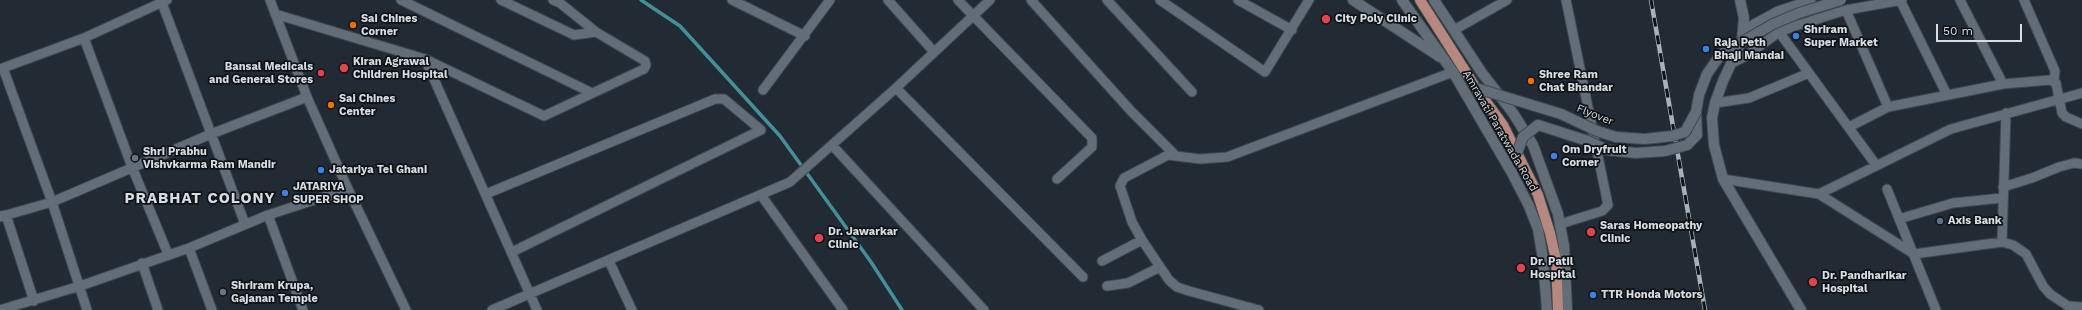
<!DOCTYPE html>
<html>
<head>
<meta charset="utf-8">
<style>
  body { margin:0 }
  #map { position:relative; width:2082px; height:310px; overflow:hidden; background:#222b33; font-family:"Work Sans",sans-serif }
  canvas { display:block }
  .scale { position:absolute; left:1936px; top:24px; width:86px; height:18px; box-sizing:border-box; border:2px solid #d7dde3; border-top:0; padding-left:5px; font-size:12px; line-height:14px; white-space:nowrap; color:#d7dde3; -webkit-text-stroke:3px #0f1317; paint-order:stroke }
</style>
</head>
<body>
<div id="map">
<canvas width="2082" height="310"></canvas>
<div class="scale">50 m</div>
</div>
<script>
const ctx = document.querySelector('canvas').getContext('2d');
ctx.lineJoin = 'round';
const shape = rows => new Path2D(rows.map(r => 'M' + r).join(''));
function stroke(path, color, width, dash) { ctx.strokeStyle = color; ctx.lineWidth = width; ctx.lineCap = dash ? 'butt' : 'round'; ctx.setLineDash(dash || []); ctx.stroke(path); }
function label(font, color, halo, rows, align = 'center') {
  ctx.font = font + ' "Work Sans",sans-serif'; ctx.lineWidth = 3.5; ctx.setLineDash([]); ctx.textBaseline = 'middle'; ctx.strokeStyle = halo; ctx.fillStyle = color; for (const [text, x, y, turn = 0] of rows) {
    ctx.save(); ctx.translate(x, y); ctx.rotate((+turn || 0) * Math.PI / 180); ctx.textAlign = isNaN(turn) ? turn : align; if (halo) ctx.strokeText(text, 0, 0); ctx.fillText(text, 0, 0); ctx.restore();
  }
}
const stream = shape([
  [641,0,680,26,780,136,871,262,902,310]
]);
const street = shape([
  [270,0,307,97,348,189,406,310],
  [401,0,592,93],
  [501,0,574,35,596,32],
  [732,0,805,36],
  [888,0,934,52],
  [958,0,1092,138,1092,147,1057,179],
  [1031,0,1131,111,1176,156],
  [1107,0,1192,92],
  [1160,0,1265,72,1309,0],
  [1238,0,1292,30],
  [1900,0,1947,95],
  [1960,0,2003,84],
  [2024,0,2055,71,2054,81],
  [162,3,245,224],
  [1846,10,1888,107,2003,84,2050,80,2056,83,2062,113,2066,117,2082,124],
  [275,14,425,59,544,116,644,69,646,65,645,61,596,32,560,3,553,0],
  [1454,30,1507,0],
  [1743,30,1778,11,1811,0],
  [1779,32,1876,165],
  [84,38,132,167,168,254],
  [425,59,537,310],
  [1732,63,1746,56,1779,32,1792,27,1846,10,1902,0],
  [3,68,52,202,87,310],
  [0,69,84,38,167,0],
  [896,88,1083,277],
  [763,90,830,0],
  [1715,103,1749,98,1809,73],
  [1849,127,1888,107],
  [832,145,984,310],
  [1723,179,1819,194,1914,254,2002,242,2013,245,2026,254,2043,286,2050,294,2068,306,2082,307],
  [2003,187,2032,178,2059,167,2074,163,2082,164],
  [1887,189,1936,310],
  [486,194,715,99,724,99,761,130,512,252],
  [1819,194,1951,129,2082,93],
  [761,195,843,310],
  [268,215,303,310],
  [1,216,6,215,34,301],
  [0,217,52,202,211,134,307,97],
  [1899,219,1953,203,2002,198],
  [1560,224,1602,211,1608,205,1566,0],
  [2002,242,2006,113],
  [189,248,212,310],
  [609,261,632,310],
  [1102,261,1142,240],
  [142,263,158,310],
  [1107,286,1128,283,1160,267],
  [0,310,80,286,189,248,268,215,348,189],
  [492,310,790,182,896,88,990,0],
  [1259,310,1189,291,1177,287,1169,280,1142,240,1132,222,1120,186,1124,178,1168,155,1200,159,1227,157,1453,72]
]);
const secondary = shape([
  [1353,0,1440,57],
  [1402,0,1453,72,1512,173,1529,206,1538,229,1543,259,1547,310],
  [1434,0,1482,73,1513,113,1533,145,1558,214,1564,246,1567,310],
  [1740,0,1744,18,1742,40,1723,81,1715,103,1712,118,1714,145,1723,179,1801,310],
  [1687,145,1697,135,1696,112]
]);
const primary = shape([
  [1420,0,1476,88,1503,125,1538,195,1550,233,1556,260,1558,310]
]);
const rail = shape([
  [1651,0,1705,310]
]);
const secondaryBridge = shape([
  [1476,88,1561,114,1597,131,1616,137,1645,139,1672,136,1685,132,1696,112,1699,95,1707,74,1721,54,1773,24,1799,13,1841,0],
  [1517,153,1523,137,1538,125,1588,141,1607,150,1636,153,1665,151,1687,145]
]);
const markers = [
  [1326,19,5,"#e0444e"],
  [353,25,4,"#e8710a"],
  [1796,36,4,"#3f7fe0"],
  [1706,49,4,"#3f7fe0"],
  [344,68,5,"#e0444e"],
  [321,73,4,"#e0444e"],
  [1531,81,4,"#e8710a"],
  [331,105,4,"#e8710a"],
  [1554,156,4,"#3f7fe0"],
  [135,158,4,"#6b7280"],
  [321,170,4,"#3f7fe0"],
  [285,193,4,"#3f7fe0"],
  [1940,221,4,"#5c6f8a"],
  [1591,232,5,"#e0444e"],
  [819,238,5,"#e0444e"],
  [1521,268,5,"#e0444e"],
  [1813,282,5,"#e0444e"],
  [223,292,4,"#6b7280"],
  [1593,295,4,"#3f7fe0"]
];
const poiNames = [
  ["Sai Chines",361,19],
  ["Corner",361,32],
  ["City Poly Clinic",1335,19],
  ["Shriram",1804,30],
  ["Super Market",1804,43],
  ["Raja Peth",1714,43],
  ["Bhaji Mandai",1714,56],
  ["Kiran Agrawal",353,62],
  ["Children Hospital",353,75],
  ["Bansal Medicals",313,67,"right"],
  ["and General Stores",313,80,"right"],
  ["Shree Ram",1539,75],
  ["Chat Bhandar",1539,88],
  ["Sai Chines",339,99],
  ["Center",339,112],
  ["Om Dryfruit",1562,150],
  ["Corner",1562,163],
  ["Shri Prabhu",143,152],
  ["Vishvkarma Ram Mandir",143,165],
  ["Jatariya Tel Ghani",329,170],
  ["JATARIYA",293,187],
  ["SUPER SHOP",293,200],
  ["Axis Bank",1948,221],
  ["Saras Homeopathy",1600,226],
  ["Clinic",1600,239],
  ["Dr. Jawarkar",828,232],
  ["Clinic",828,245],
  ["Dr. Patil",1530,262],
  ["Hospital",1530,275],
  ["Dr. Pandharikar",1822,276],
  ["Hospital",1822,289],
  ["Shriram Krupa,",231,286],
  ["Gajanan Temple",231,299],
  ["TTR Honda Motors",1601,295]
];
const streetNames = [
  ["Flyover",1595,115,22],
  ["Amravati Paratwada Road",1500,131,60]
];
const districtNames = [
  ["PRABHAT COLONY",200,199]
];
stroke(stream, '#458f9a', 3.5);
stroke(street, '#40484f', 11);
stroke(secondary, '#40484f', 12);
stroke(primary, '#40484f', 12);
stroke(street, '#636d77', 9);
stroke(secondary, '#636d77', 10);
stroke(primary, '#b6887f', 10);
stroke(rail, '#aab0b7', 4.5);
stroke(rail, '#0f1317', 3, [9]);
stroke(secondaryBridge, '#40484f', 12, []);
stroke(secondaryBridge, '#636d77', 10);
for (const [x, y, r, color] of markers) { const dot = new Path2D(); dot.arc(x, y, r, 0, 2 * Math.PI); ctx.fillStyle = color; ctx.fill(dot); stroke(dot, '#0f1317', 1.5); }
label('bold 11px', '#d7dde3', '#0f1317', poiNames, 'left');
label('11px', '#d7dde3', '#0f1317', streetNames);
ctx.letterSpacing = '1px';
label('bold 15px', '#d7dde3', '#0f1317', districtNames);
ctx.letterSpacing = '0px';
</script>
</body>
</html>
